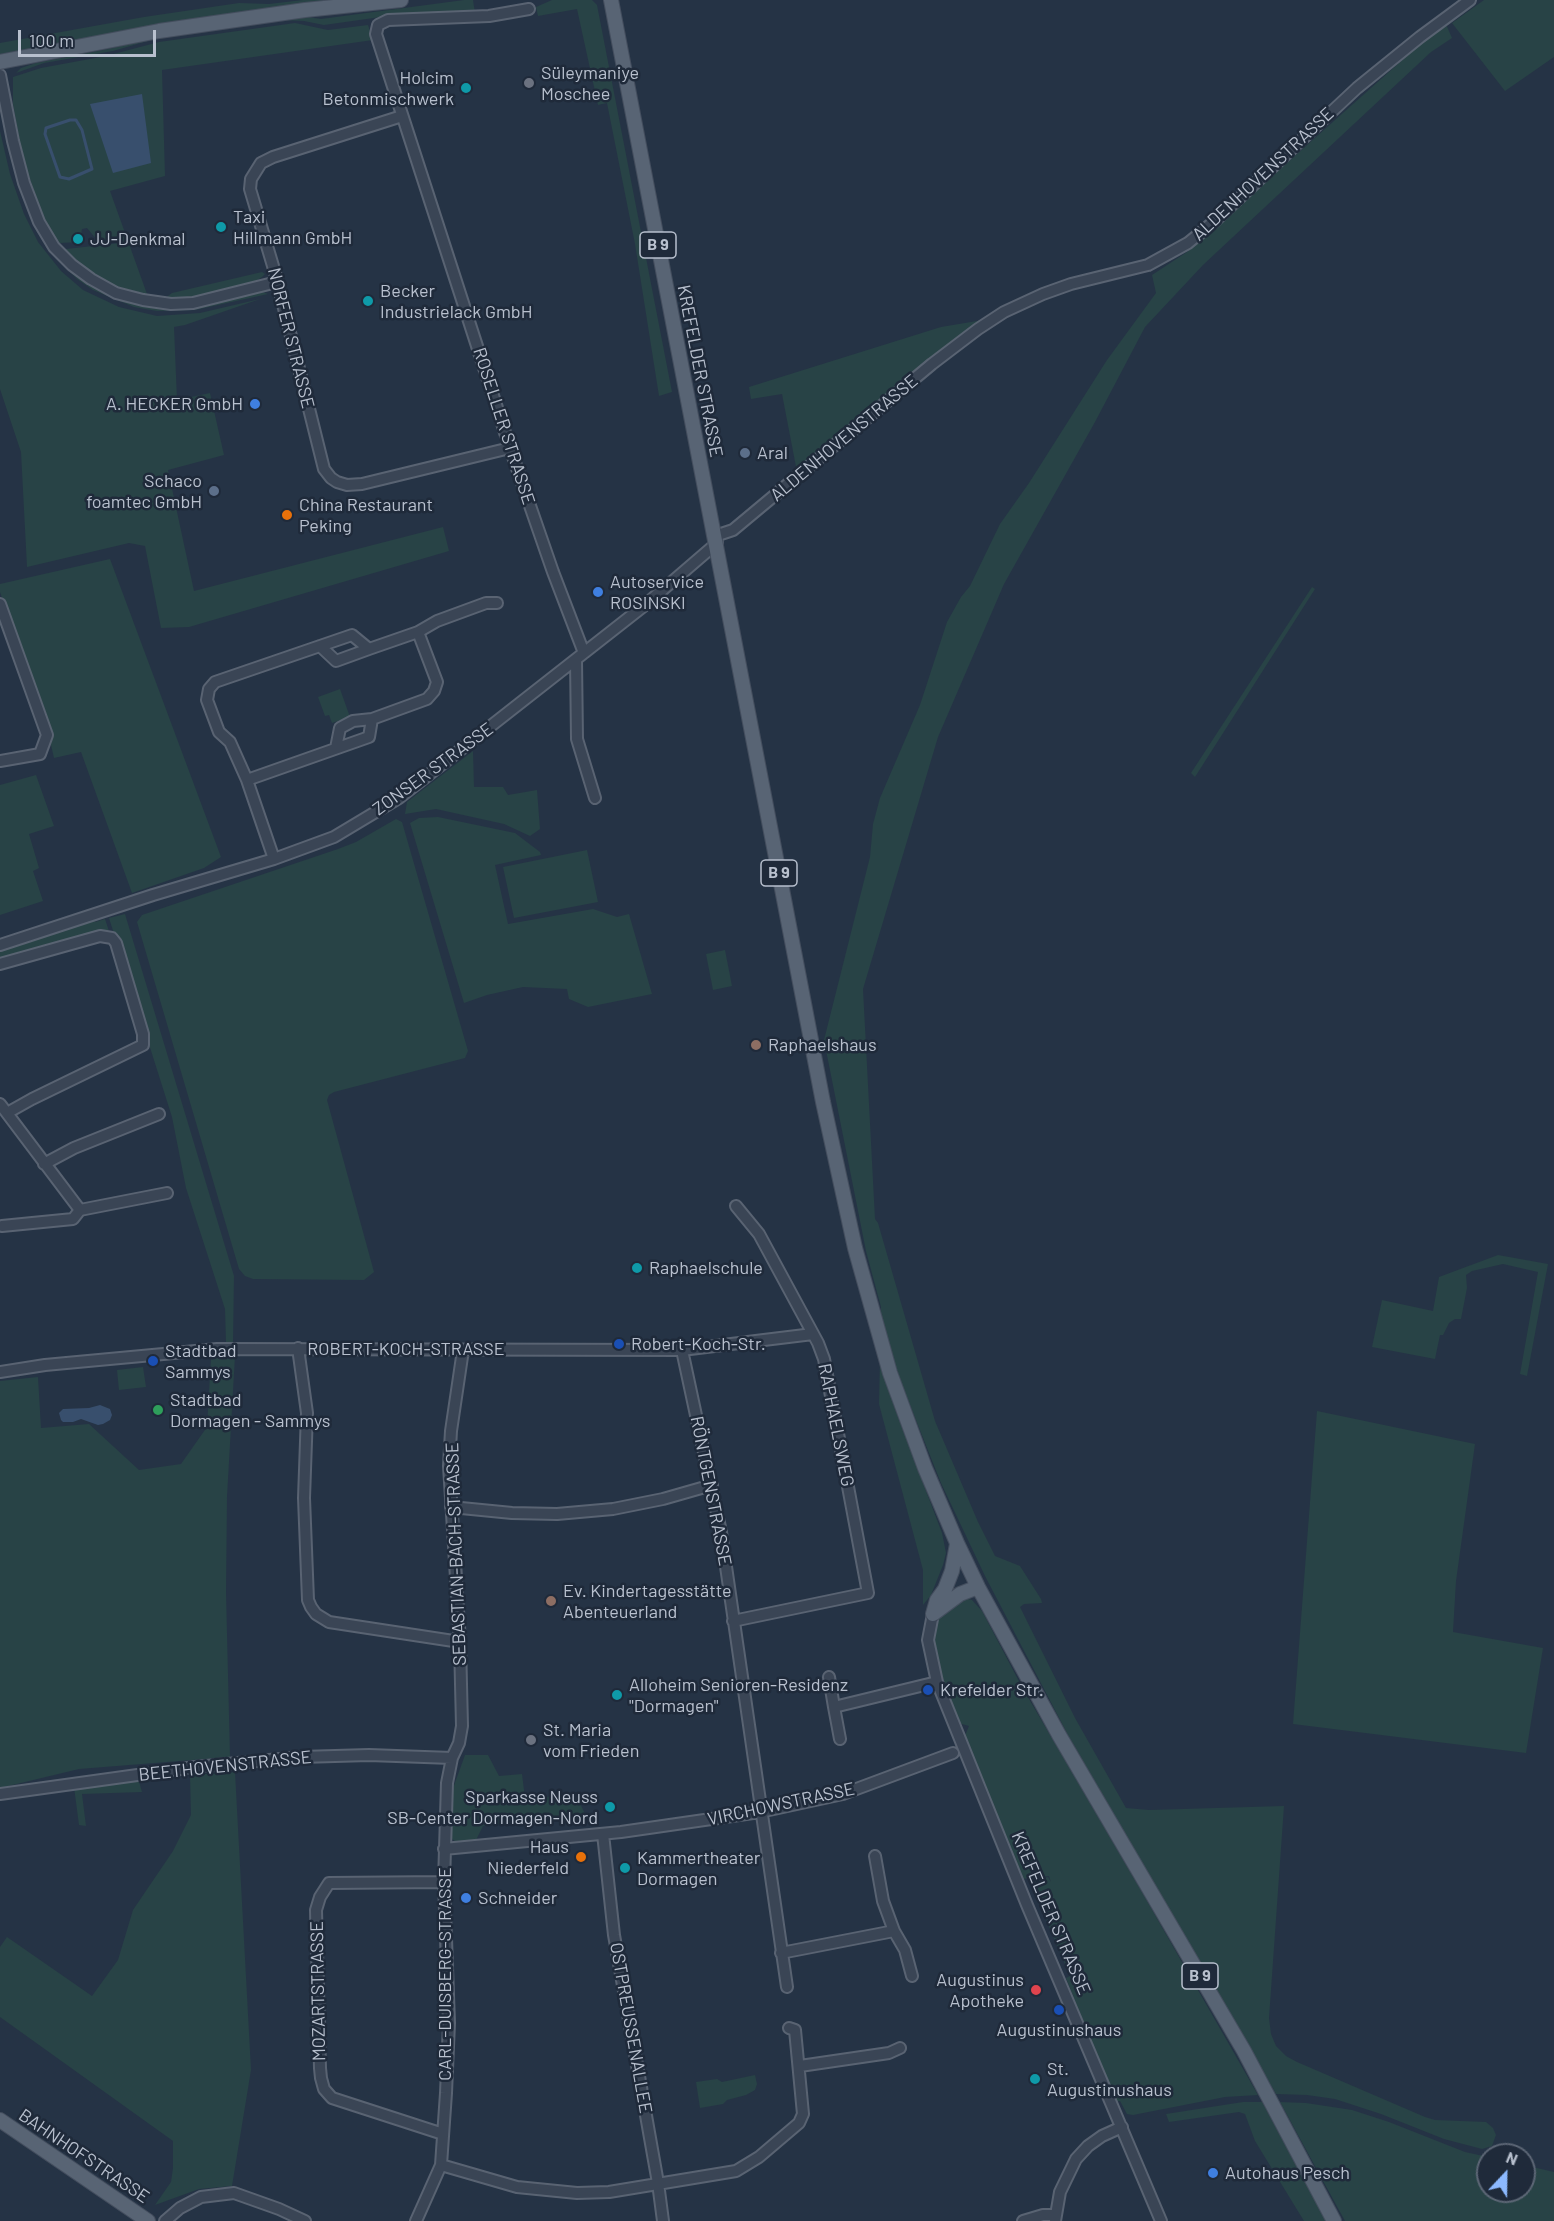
<!DOCTYPE html>
<html>
<head>
<meta charset="utf-8">
<style>
  body { margin:0 }
  #map { position:relative; width:1554px; height:2221px; overflow:hidden; background:#253345; font-family:Barlow,sans-serif }
  canvas { display:block }
  .north { position:absolute; left:1476px; top:2143px; width:60px; height:60px; box-sizing:border-box; background:#1f2a3a; border:2px solid #5c6675; border-radius:50%; rotate:22deg; font-size:16px; font-weight:700; line-height:24px; text-align:center; color:#b8c0ce }
  .north::after { content:''; display:block; margin:auto; width:21px; height:27px; background:#8cb9ff; clip-path:polygon(50% 0,100% 100%,50% 72%,0 100%) }
  .scale { position:absolute; left:18px; top:30px; width:138px; height:27px; box-sizing:border-box; border:3px solid #b8c0ce; border-top:0; padding-left:8px; font-size:18px; line-height:21px; white-space:nowrap; color:#b8c0ce; -webkit-text-stroke:4px #1f2a3a; paint-order:stroke }
</style>
</head>
<body>
<div id="map">
<canvas width="1554" height="2221"></canvas>
<div class="north">N</div>
<div class="scale">100 m</div>
</div>
<script>
const ctx = document.querySelector('canvas').getContext('2d');
ctx.lineJoin = 'round';
function paint(path, color) { ctx.fillStyle = color; ctx.fill(path, 'evenodd'); }
const shape = rows => new Path2D(rows.map(r => 'M' + r).join(''));
function stroke(path, color, width, dash) { ctx.strokeStyle = color; ctx.lineWidth = width; ctx.lineCap = dash ? 'butt' : 'round'; ctx.setLineDash(dash || []); ctx.stroke(path); }
function label(font, color, halo, rows, align = 'center') {
  ctx.font = font + ' Barlow,sans-serif'; ctx.lineWidth = 5; ctx.setLineDash([]); ctx.textBaseline = 'middle'; ctx.strokeStyle = halo; ctx.fillStyle = color; for (const [text, x, y, turn = 0] of rows) {
    ctx.save(); ctx.translate(x, y); ctx.rotate((+turn || 0) * Math.PI / 180); ctx.textAlign = isNaN(turn) ? turn : align; if (halo) ctx.strokeText(text, 0, 0); ctx.fillText(text, 0, 0); ctx.restore();
  }
}
const green = shape([
  [303,0,334,0,162,26,0,54,0,43,144,17,239,3,269,4],
  [464,0,473,0,475,13,395,15,324,25,304,21,282,20,151,40,113,51,44,63,16,73,21,68,36,63,113,48,142,40,301,16,321,19],
  [552,0,592,0,597,5,672,392,659,396,635,244,607,103,598,105,577,9,538,16,536,7],
  [1484,0,1554,0,1554,57,1505,91,1452,23],
  [1445,22,1452,38,1431,52,1203,265,1145,327,1095,422,1004,584,938,737,863,989,875,1219,878,1223,935,1421,978,1522,995,1556,1020,1566,1041,1599,1042,1603,1024,1604,1020,1607,1075,1718,1126,1808,1149,1810,1284,1806,1269,2018,1271,2034,1276,2046,1286,2056,1297,2062,1425,2117,1435,2120,1486,2122,1493,2128,1496,2135,1492,2146,1482,2149,1444,2139,1381,2114,1335,2099,1307,2095,1276,2094,1068,1735,985,1576,941,1483,900,1380,881,1317,881,1307,866,1251,824,1040,870,857,873,824,880,798,920,705,947,622,961,597,970,586,1000,524,1029,483,1107,360,1156,293,1152,275,1187,252],
  [295,23,328,30,368,25,373,40,162,70,165,176,110,191,147,294,150,294,151,297,129,292,109,284,74,260,66,251,66,249,120,243,120,239,97,240,87,228,82,229,80,242,59,243,45,221,23,160,13,104,13,77,41,68,106,56,159,42],
  [0,131,10,174,24,214,38,242,61,271,83,290,119,307,157,316,200,313,260,299,185,325,174,327,177,400,210,393,224,455,168,470,194,591,443,527,449,551,189,627,161,628,145,546,129,543,27,567,21,452,0,389],
  [50,251,82,280,101,292,121,300,145,307,165,310,190,308,263,292,268,294,195,310,157,311,134,307,93,290,77,279],
  [262,272,265,274,262,277,253,283,207,295,187,298,164,299,172,293],
  [983,320,901,382,797,472,782,394,751,399,749,387,941,327],
  [110,559,221,857,204,868,132,893,81,752,54,758,45,719,0,592,0,584],
  [1312,587,1315,589,1195,777,1191,773],
  [340,689,350,717,332,723,329,715,325,716,318,697],
  [473,751,474,787,503,787,508,795,537,790,540,829,530,836,504,824,436,809,405,814,407,802],
  [36,775,54,826,29,834,39,868,33,871,43,901,0,915,0,785],
  [438,817,515,833,540,852,541,855,495,865,508,924,593,909,617,917,629,914,652,994,588,1007,569,999,567,989,523,987,487,995,464,1003,410,823,419,818],
  [396,819,402,822,468,1051,465,1058,334,1092,329,1095,327,1100,374,1272,364,1280,253,1279,245,1276,239,1269,137,922,142,915,338,849,356,842],
  [587,850,598,902,514,918,503,867],
  [125,914,234,1276,233,1344,226,1342,225,1309,186,1188,172,1117,109,918],
  [94,919,95,922,105,919,109,931,0,961,0,948],
  [725,950,732,986,713,990,706,954],
  [1498,1255,1548,1264,1527,1376,1520,1374,1538,1272,1503,1264,1472,1271,1466,1275,1467,1288,1461,1319,1455,1319,1449,1323,1443,1335,1440,1335,1435,1359,1372,1347,1382,1300,1433,1311,1439,1277],
  [235,1356,227,1497,226,1592,230,1757,79,1769,0,1788,0,1381,38,1377,41,1428,89,1424,139,1470,181,1464,207,1427,211,1358],
  [880,1359,894,1406,942,1533,946,1553,943,1565,931,1595,923,1605,923,1570,879,1404],
  [143,1367,146,1387,119,1390,117,1370],
  [1317,1411,1475,1444,1456,1581,1453,1632,1543,1648,1526,1753,1293,1724],
  [964,1598,972,1600,982,1611,1022,1687,1139,1887,1258,2095,1225,2097,1133,2115,1127,2114,1120,2101,1115,2102,1066,1978,1070,1976,1030,1882,1048,1877,1051,1882,1049,1876,1022,1879,999,1833,1004,1833,964,1738,969,1726,958,1723,942,1686,932,1643,937,1619,942,1612],
  [465,1755,488,1755,499,1776,522,1774,525,1798,576,1795,586,1816,483,1826,474,1844,458,1844,450,1837,452,1791],
  [235,1772,251,2070,232,2186,199,2189,155,2205,171,2182,173,2168,173,2141,0,2017,0,1947,7,1937,92,1996,118,1960,133,1910,173,1851,191,1815,190,1775],
  [138,1778,142,1792,82,1794,86,1826,79,1825,74,1787],
  [755,2075,757,2084,755,2090,746,2095,727,2100,723,2104,700,2108,696,2082,717,2079,722,2082],
  [1243,2102,1262,2102,1326,2221,1304,2221,1255,2141,1245,2114,1239,2112,1169,2122,1166,2114],
  [1280,2102,1306,2103,1352,2110,1389,2122,1465,2152,1488,2157,1488,2191,1524,2191,1524,2165,1554,2172,1554,2221,1345,2221]
]);
const water = shape([
  [142,94,151,163,113,173,90,104],
  [100,1405,110,1409,112,1415,110,1420,103,1424,98,1425,81,1419,73,1422,63,1422,61,1420,59,1413,63,1409,89,1408]
]);
const stream = shape([
  [70,120,76,120,82,130,92,169,69,179,60,177,45,134,46,128,70,120]
]);
const minor = shape([
  [529,9,489,16,388,20,378,25,376,34,510,448,553,572,584,653],
  [0,75,13,141,24,183,39,222,54,247,72,265,91,279,116,293,143,300,171,304,193,303,277,282],
  [402,116,273,157,261,163,251,179,250,189,276,276,324,469,331,478,337,482,347,485,362,484,510,448],
  [715,536,733,530,932,364,978,329,1004,312,1043,294,1071,284,1148,265,1188,243,1216,220,1357,88,1420,37,1470,0],
  [0,604,47,735,40,754,0,761],
  [320,646,336,661,369,649],
  [576,660,577,739,595,798],
  [336,748,340,728,353,721,372,719],
  [247,780,369,737,372,719,427,699,434,691,437,682,418,632],
  [274,859,247,780,230,742,219,732,207,700,209,689,215,682,352,635,369,649,418,632,437,621,486,603,497,603],
  [0,945,153,895,274,859,334,837,399,798,645,605,717,543],
  [0,964,100,936,112,938,116,943,143,1034,143,1045,32,1099,7,1113],
  [0,1104,80,1210],
  [44,1164,74,1148,159,1114],
  [80,1210,167,1193],
  [2,1226,73,1219,80,1210],
  [298,1348,307,1413,304,1498,308,1600,311,1607,316,1614,329,1622,460,1642],
  [682,1350,721,1532,787,1987],
  [0,1372,45,1365,217,1349,682,1350,813,1334],
  [451,1507,512,1513,557,1514,613,1509,663,1499,712,1485],
  [933,1614,928,1640,937,1682,1027,1905,1161,2221],
  [733,1621,868,1593,824,1359,818,1343,759,1234,736,1206],
  [829,1677,834,1707,937,1682],
  [834,1707,840,1739],
  [0,1794,195,1767,301,1757,369,1755,452,1758],
  [603,1834,614,1935,658,2183,663,2221],
  [444,1849,621,1832,760,1812,843,1794,953,1753],
  [875,1856,883,1901,894,1931,905,1950,912,1976],
  [781,1953,894,1931],
  [800,2066,889,2053,900,2048],
  [443,2134,332,2098,324,2089,321,2078,320,2068,316,1910,320,1897,329,1883,444,1882],
  [441,2165,517,2187,577,2193,609,2192,736,2171,759,2157,799,2123,803,2114,795,2030,789,2028],
  [165,2221,180,2208,201,2197,234,2193,279,2209,305,2221],
  [416,2221,441,2165,446,2093,449,2023,444,1882,447,1783,452,1758,459,1743,462,1726,460,1642,449,1466,451,1431,463,1350],
  [1023,2221,1043,2215,1056,2215],
  [1055,2221,1060,2192,1076,2159,1088,2146,1102,2136,1122,2127]
]);
const major = shape([
  [611,0,823,1102,855,1248,890,1373,925,1468,957,1543,978,1587,1059,1735,1244,2051,1334,2221],
  [0,62,159,31,305,10,401,0],
  [933,1614,937,1600,945,1589,952,1571,957,1544],
  [933,1614,960,1594,978,1587],
  [0,2120,148,2221]
]);
const markers = [
  [529,83,6,"#6b7280"],
  [466,88,6,"#0f9aa8"],
  [221,227,6,"#0f9aa8"],
  [78,239,6,"#0f9aa8"],
  [368,301,6,"#0f9aa8"],
  [255,404,6,"#3f7fe0"],
  [745,453,6,"#5c6f8a"],
  [214,491,6,"#5c6f8a"],
  [287,515,6,"#e8710a"],
  [598,592,6,"#3f7fe0"],
  [756,1045,6,"#8d6e63"],
  [637,1268,6,"#0f9aa8"],
  [619,1344,6,"#1a4fb4"],
  [153,1361,6,"#1a4fb4"],
  [158,1410,6,"#2e9e5b"],
  [551,1601,6,"#8d6e63"],
  [928,1690,6,"#1a4fb4"],
  [617,1695,6,"#0f9aa8"],
  [531,1740,6,"#6b7280"],
  [610,1807,6,"#0f9aa8"],
  [581,1857,6,"#e8710a"],
  [625,1868,6,"#0f9aa8"],
  [466,1898,6,"#3f7fe0"],
  [1036,1990,6,"#e0444e"],
  [1059,2010,6,"#1a4fb4"],
  [1035,2079,6,"#0f9aa8"],
  [1213,2173,6,"#3f7fe0"]
];
const shields = [
  [658,245,36],
  [779,873,36],
  [1200,1976,36]
];
const shieldNames = [
  ["B 9",658,245],
  ["B 9",779,873],
  ["B 9",1200,1976]
];
const poiNames = [
  ["Süleymaniye",541,73],
  ["Moschee",541,94],
  ["Holcim",454,78,"right"],
  ["Betonmischwerk",454,99,"right"],
  ["Taxi",233,217],
  ["Hillmann GmbH",233,238],
  ["JJ-Denkmal",90,239],
  ["Becker",380,291],
  ["Industrielack GmbH",380,312],
  ["A. HECKER GmbH",243,404,"right"],
  ["Aral",757,453],
  ["Schaco",202,481,"right"],
  ["foamtec GmbH",202,502,"right"],
  ["China Restaurant",299,505],
  ["Peking",299,526],
  ["Autoservice",610,582],
  ["ROSINSKI",610,603],
  ["Raphaelshaus",768,1045],
  ["Raphaelschule",649,1268],
  ["Robert-Koch-Str.",631,1344],
  ["Stadtbad",165,1351],
  ["Sammys",165,1372],
  ["Stadtbad",170,1400],
  ["Dormagen - Sammys",170,1421],
  ["Ev. Kindertagesstätte",563,1591],
  ["Abenteuerland",563,1612],
  ["Alloheim Senioren-Residenz",629,1685],
  ["\"Dormagen\"",629,1706],
  ["Krefelder Str.",940,1690],
  ["St. Maria",543,1730],
  ["vom Frieden",543,1751],
  ["Sparkasse Neuss",598,1797,"right"],
  ["SB-Center Dormagen-Nord",598,1818,"right"],
  ["Haus",569,1847,"right"],
  ["Niederfeld",569,1868,"right"],
  ["Kammertheater",637,1858],
  ["Dormagen",637,1879],
  ["Schneider",478,1898],
  ["Augustinus",1024,1980,"right"],
  ["Apotheke",1024,2001,"right"],
  ["Augustinushaus",1059,2030,"center"],
  ["St.",1047,2069],
  ["Augustinushaus",1047,2090],
  ["Autohaus Pesch",1225,2173]
];
const streetNames = [
  ["ALDENHOVENSTRASSE",1263,174,-43],
  ["NORFER STRASSE",291,338,76],
  ["KREFELDER STRASSE",700,371,79],
  ["ROSELLER STRASSE",504,426,72],
  ["ALDENHOVENSTRASSE",844,438,-40],
  ["ZONSER STRASSE",433,769,-36],
  ["ROBERT-KOCH-STRASSE",406,1349],
  ["RAPHAELSWEG",836,1425,79],
  ["RÖNTGENSTRASSE",711,1491,79],
  ["SEBASTIAN-BACH-STRASSE",456,1554,-92],
  ["BEETHOVENSTRASSE",225,1766,-6],
  ["VIRCHOWSTRASSE",781,1804,-12],
  ["KREFELDER STRASSE",1051,1913,67],
  ["CARL-DUISBERG-STRASSE",445,1974,-90],
  ["MOZARTSTRASSE",318,1991,-91],
  ["OSTPREUSSENALLEE",631,2028,80],
  ["BAHNHOFSTRASSE",84,2156,34]
];
paint(green, '#284346');
paint(water, '#384f6d');
stroke(stream, '#384f6d', 3);
stroke(minor, '#596372', 14);
stroke(major, '#444e5e', 16);
stroke(minor, '#3a4555', 10);
stroke(major, '#586474', 14);
for (const [x, y, r, color] of markers) { const dot = new Path2D(); dot.arc(x, y, r, 0, 2 * Math.PI); ctx.fillStyle = color; ctx.fill(dot); stroke(dot, '#1f2a3a', 2); }
for (const [x, y, w] of shields) { const box = new Path2D(); box.roundRect(x - w / 2, y - 13, w, 26, 4.5); ctx.fillStyle = '#1f2a3a'; ctx.fill(box); stroke(box, '#b8c0ce', 1.5); }
label('bold 16px', '#b8c0ce', null, shieldNames);
label('18px', '#b8c0ce', '#1f2a3a', poiNames, 'left');
label('18px', '#b8c0ce', '#1f2a3a', streetNames);
</script>
</body>
</html>
